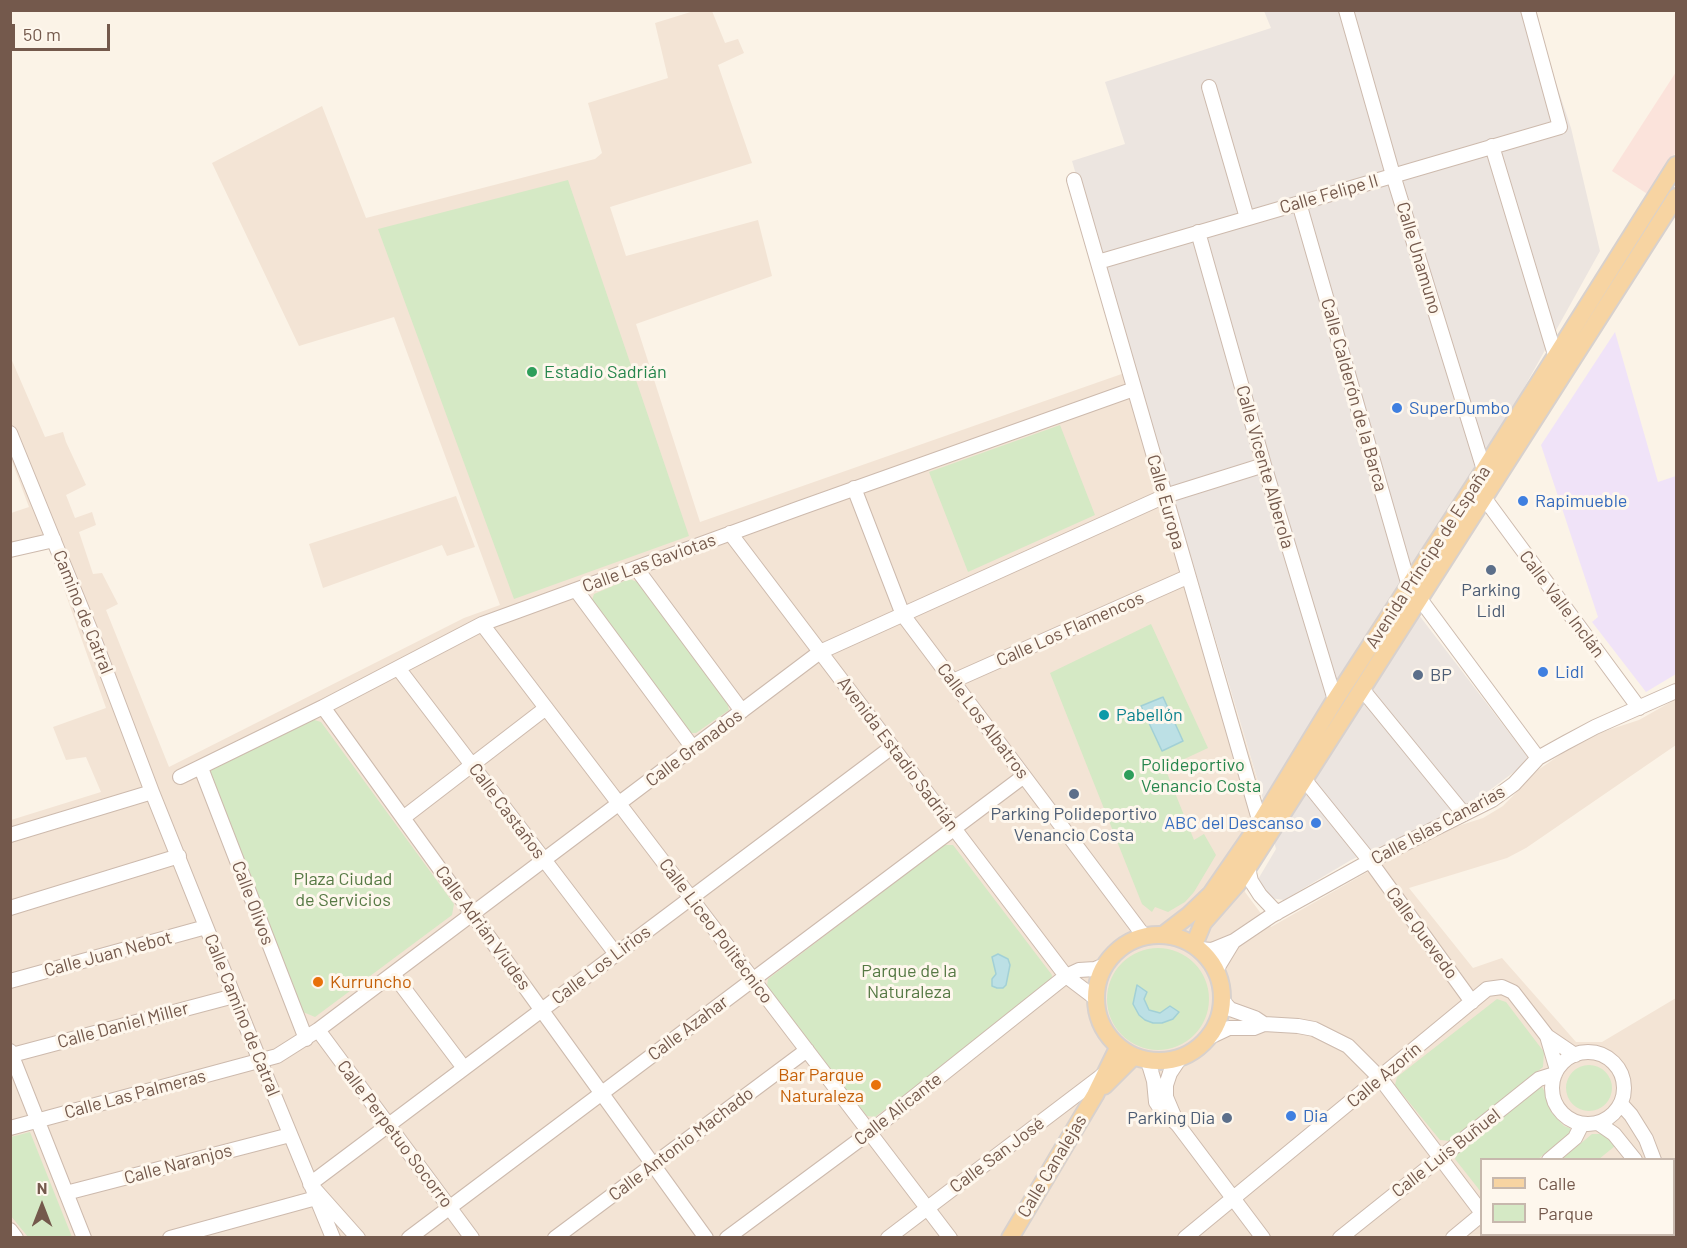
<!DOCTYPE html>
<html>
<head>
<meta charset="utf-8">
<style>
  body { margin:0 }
  #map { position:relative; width:1687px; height:1248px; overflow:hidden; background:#fbf3e7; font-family:Barlow,sans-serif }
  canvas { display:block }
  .frame { position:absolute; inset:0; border:12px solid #74594c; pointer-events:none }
  .legend { position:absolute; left:1480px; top:1158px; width:195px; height:78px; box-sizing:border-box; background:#fef7ed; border:2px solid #c7b8ad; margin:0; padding:8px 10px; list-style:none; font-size:18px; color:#74594c }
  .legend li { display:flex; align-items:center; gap:12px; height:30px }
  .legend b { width:30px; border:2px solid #c7b8ad }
  .north { position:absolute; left:12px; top:1176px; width:60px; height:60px; -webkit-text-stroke:4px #fef7ed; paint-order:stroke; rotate:0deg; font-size:16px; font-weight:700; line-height:24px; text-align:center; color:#74594c }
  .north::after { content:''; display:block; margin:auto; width:21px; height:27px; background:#74594c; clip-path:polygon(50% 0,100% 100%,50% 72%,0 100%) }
  .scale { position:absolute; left:12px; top:24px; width:98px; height:27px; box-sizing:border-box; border:3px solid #74594c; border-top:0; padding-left:8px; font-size:18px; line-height:21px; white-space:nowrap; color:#74594c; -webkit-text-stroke:4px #fef7ed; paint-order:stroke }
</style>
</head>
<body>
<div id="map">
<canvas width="1687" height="1248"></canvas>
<div class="frame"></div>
<ul class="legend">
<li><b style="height:8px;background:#f7d4a2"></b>Calle</li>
<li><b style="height:16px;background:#d5e9c5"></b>Parque</li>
</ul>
<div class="north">N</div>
<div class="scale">50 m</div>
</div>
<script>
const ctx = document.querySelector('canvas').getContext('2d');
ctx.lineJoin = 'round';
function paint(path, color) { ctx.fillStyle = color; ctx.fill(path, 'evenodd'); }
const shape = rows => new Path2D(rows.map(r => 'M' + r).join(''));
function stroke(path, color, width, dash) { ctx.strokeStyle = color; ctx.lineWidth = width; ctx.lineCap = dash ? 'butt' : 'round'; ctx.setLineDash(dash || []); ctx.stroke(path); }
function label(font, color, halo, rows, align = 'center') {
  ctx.font = font + ' Barlow,sans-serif'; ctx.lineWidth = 6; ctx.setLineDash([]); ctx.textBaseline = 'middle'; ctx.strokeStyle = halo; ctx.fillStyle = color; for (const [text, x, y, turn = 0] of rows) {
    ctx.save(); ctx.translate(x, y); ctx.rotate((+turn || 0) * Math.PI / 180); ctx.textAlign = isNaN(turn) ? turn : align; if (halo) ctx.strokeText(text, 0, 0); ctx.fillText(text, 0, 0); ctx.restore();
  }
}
const residential = shape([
  [694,11,712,11,725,43,738,39,744,53,718,65,752,163,610,207,626,256,758,220,772,276,636,324,700,522,1133,370,1261,792,1245,892,1271,927,1436,833,1483,818,1503,806,1538,770,1567,750,1602,732,1639,720,1676,699,1676,745,1526,848,1507,858,1409,888,1473,968,1502,958,1576,1042,1602,1042,1676,998,1676,1237,11,1237,11,820,101,792,86,757,66,760,53,727,106,708,49,547,11,555,11,513,29,507,11,459,10,356,45,437,63,432,66,442,86,485,66,495,75,518,92,512,96,525,79,532,93,574,102,573,118,604,106,610,169,767,464,618,500,605,394,317,299,346,212,163,322,106,366,218,595,159,602,153,588,103,668,78,655,23],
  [1482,1160,1674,1160,1674,1234,1482,1234],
  [456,496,475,547,447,556,442,545,323,588,309,544]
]);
const commercial = shape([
  [1676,72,1676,152,1649,195,1612,171]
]);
const industrial = shape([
  [1264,11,1532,11,1571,128,1600,251,1489,451,1399,589,1530,760,1470,805,1351,860,1284,900,1270,898,1257,881,1276,849,1260,788,1072,161,1125,144,1105,82,1271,28]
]);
const education = shape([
  [1615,332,1658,482,1676,476,1676,674,1646,692,1592,622,1598,617,1541,445]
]);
const green = shape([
  [568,180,689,536,514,599,378,229],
  [1060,425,1095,515,968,572,929,472],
  [629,579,638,582,727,702,729,710,696,733,690,733,592,600,594,594],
  [1151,624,1208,748,1165,768,1194,840,1204,834,1216,855,1194,892,1185,902,1168,912,1155,907,1152,912,1142,904,1050,673],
  [311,719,321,722,454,904,452,915,315,1017,303,1012,210,774,214,764],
  [944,845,953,845,1052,975,1051,984,875,1117,867,1116,767,986,768,979],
  '1107 999a51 51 0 1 1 102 0a51 51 0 1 1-102 0Z',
  [1497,999,1506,1002,1544,1052,1543,1067,1450,1141,1440,1140,1395,1085,1397,1077],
  '1566 1088a23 23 0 1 1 46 0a23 23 0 1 1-46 0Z',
  [1541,1085,1545,1092,1551,1112,1564,1126,1570,1128,1570,1134,1538,1159,1482,1160,1481,1192,1455,1159,1457,1151],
  [30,1132,72,1237,28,1237,11,1216,11,1137],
  [1592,1134,1605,1134,1615,1146,1599,1159,1561,1160]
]);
const water = shape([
  [1163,697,1183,741,1162,751,1141,706,1163,697],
  [998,954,1008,959,1010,965,1006,985,1003,988,997,988,992,986,992,979,996,974,992,957,998,954],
  [1137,985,1147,992,1144,999,1149,1010,1160,1013,1170,1006,1179,1012,1173,1019,1162,1023,1153,1023,1145,1020,1139,1015,1133,1004,1137,985]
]);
const minor = shape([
  [1346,10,1393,175,1484,470],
  [1209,87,1247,218],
  [1492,146,1556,358],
  [1074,180,1260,823],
  [1299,203,1409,586],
  [1198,232,1264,465,1335,700],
  [1098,262,1560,127,1528,10],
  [10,433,96,644,152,792,260,1061,333,1238],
  [854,488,903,615,1144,936],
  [1485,499,1639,708],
  [730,533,1066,976,1095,998],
  [10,550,54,540],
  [636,568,742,711],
  [576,590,693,748],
  [1420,599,1538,758],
  [482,624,950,1238],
  [398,668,616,954],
  [953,681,1187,577],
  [1362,689,1464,814],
  [323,707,706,1238],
  [201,768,306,1039],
  [180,777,323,707,482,624,800,508,1134,389],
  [1304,779,1370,861,1472,1002],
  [403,818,546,708],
  [10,835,152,792],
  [1248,868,1251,881,1260,895,1277,913],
  [10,908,179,856],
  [1199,949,1212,950,1234,941,1271,916,1370,861,1492,800,1514,784,1538,758,1565,743,1595,727,1676,691],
  [1216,970,1233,942],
  [393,974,464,1068],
  [10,981,206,927],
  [1222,1000,1230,1009,1255,1018,1264,1024],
  [318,1030,472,1238],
  [1547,1036,1557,1070],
  [1210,1037,1229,1028,1254,1028,1264,1024,1298,1026,1314,1029,1348,1046,1380,1078,1482,1213],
  [10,1051,84,1238],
  '1552 1088a36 36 0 1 1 72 0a36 36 0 1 1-72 0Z',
  [12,1055,234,996],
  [1148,1061,1154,1081,1156,1102,1160,1108,1178,1125,1263,1238],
  [1621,1104,1631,1115,1646,1139,1654,1160],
  [1177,1123,1166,1097,1166,1085,1170,1073,1180,1058],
  [1598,1123,1614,1134,1635,1160],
  [10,1128,277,1056,318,1030,820,652,1165,496,1264,465],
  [1549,1160,1575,1138,1582,1124],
  [66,1193,290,1135],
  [1674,1201,1676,1205],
  [10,1230,16,1238],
  [1498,1234,1500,1238],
  [170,1238,316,1198],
  [358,1238,310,1184,892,747],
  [409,1238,1024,776],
  [555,1238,807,1050],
  [727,1238,870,1132,1066,976,1079,970,1095,969,1105,965],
  [888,1238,1104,1074],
  [1185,1238,1487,989,1502,987,1513,992,1547,1036,1575,1055],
  [1340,1238,1539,1079,1555,1074],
  [1453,1238,1482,1214],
  [1581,1238,1584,1234]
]);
const major = shape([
  '1096 998a63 63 0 1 1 126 0a63 63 0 1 1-126 0Z',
  [1163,935,1189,915,1211,894,1260,823,1335,700,1484,470,1676,165],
  [1194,945,1203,923,1238,883,1676,197],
  [1104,1086,1133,1057],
  [1010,1238,1095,1095,1118,1048]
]);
const markers = [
  [532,372,6,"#2e9e5b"],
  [1397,408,6,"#3f7fe0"],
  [1523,501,6,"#3f7fe0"],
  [1491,570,6,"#5c6f8a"],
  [1543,672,6,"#3f7fe0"],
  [1418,675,6,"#5c6f8a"],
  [1104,715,6,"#0f9aa8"],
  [1129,775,6,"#2e9e5b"],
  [1074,794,6,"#5c6f8a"],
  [1316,823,6,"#3f7fe0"],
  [318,982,6,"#e8710a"],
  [876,1085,6,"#e8710a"],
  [1291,1116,6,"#3f7fe0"],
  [1227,1118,6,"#5c6f8a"]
];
const streetNames = [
  ["Calle Felipe II",1329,194,-16],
  ["Calle Unamuno",1419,258,73],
  ["Calle Calderón de la Barca",1354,395,74],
  ["Calle Vicente Alberola",1265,467,74],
  ["Calle Europa",1166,502,74],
  ["Avenida Príncipe de España",1428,557,-57],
  ["Calle Las Gaviotas",649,563,-20],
  ["Calle Valle Inclán",1562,604,53],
  ["Camino de Catral",83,612,68],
  ["Calle Los Flamencos",1070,629,-24],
  ["Calle Los Albatros",983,721,53],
  ["Calle Granados",694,748,-37],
  ["Avenida Estadio Sadrián",898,754,53],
  ["Calle Castaños",507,811,53],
  ["Calle Islas Canarias",1438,825,-28],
  ["Calle Olivos",253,903,69],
  ["Calle Adrián Viudes",483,928,54],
  ["Calle Liceo Politécnico",716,931,53],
  ["Calle Quevedo",1422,933,54],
  ["Calle Juan Nebot",108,954,-15],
  ["Calle Los Lirios",601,965,-37],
  ["Calle Camino de Catral",242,1015,68],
  ["Calle Daniel Miller",123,1025,-15],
  ["Calle Azahar",688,1028,-37],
  ["Calle Azorín",1384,1075,-40],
  ["Calle Las Palmeras",135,1094,-15],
  ["Calle Alicante",898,1109,-38],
  ["Calle Perpetuo Socorro",395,1134,53],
  ["Calle Antonio Machado",681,1144,-37],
  ["Calle Luis Buñuel",1446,1153,-38],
  ["Calle San José",997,1155,-37],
  ["Calle Naranjos",178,1164,-15],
  ["Calle Canalejas",1052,1166,-59]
];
const leisureNames = [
  ["Estadio Sadrián",544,372],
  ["Polideportivo",1141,765],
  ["Venancio Costa",1141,786]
];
const shopNames = [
  ["SuperDumbo",1409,408],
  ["Rapimueble",1535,501],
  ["Lidl",1555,672],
  ["ABC del Descanso",1304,823,"right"],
  ["Dia",1303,1116]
];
const serviceNames = [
  ["Parking",1491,590],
  ["Lidl",1491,611],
  ["BP",1430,675,"left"],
  ["Parking Polideportivo",1074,814],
  ["Venancio Costa",1074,835],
  ["Parking Dia",1215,1118,"right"]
];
const cultureNames = [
  ["Pabellón",1116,715]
];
const parkNames = [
  ["Plaza Ciudad",343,879],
  ["de Servicios",343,900],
  ["Parque de la",909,971],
  ["Naturaleza",909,992]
];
const foodNames = [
  ["Kurruncho",330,982],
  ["Bar Parque",864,1075,"right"],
  ["Naturaleza",864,1096,"right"]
];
paint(residential, '#f3e4d5');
paint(commercial, '#fbe3db');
paint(industrial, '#ece5e0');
paint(education, '#f0e3f8');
paint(green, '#d5e9c5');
paint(water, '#bce0e5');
stroke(water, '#a2d0d6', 1.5);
stroke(minor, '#cdbaad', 16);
stroke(major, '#d8d1cd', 20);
stroke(minor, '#fff', 14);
stroke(major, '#f7d4a2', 16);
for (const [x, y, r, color] of markers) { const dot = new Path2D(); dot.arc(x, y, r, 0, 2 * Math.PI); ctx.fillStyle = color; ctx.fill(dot); stroke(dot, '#fef7ed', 2); }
label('18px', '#74594c', '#fef7ed', streetNames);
label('18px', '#27864d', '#fef7ed', leisureNames, 'left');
label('18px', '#366cbe', '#fef7ed', shopNames, 'left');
label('18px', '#4e5e75', '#fef7ed', serviceNames);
label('18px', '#0d838f', '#fef7ed', cultureNames, 'left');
label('18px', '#567944', '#fef7ed', parkNames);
label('18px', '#c56008', '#fef7ed', foodNames, 'left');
</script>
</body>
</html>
